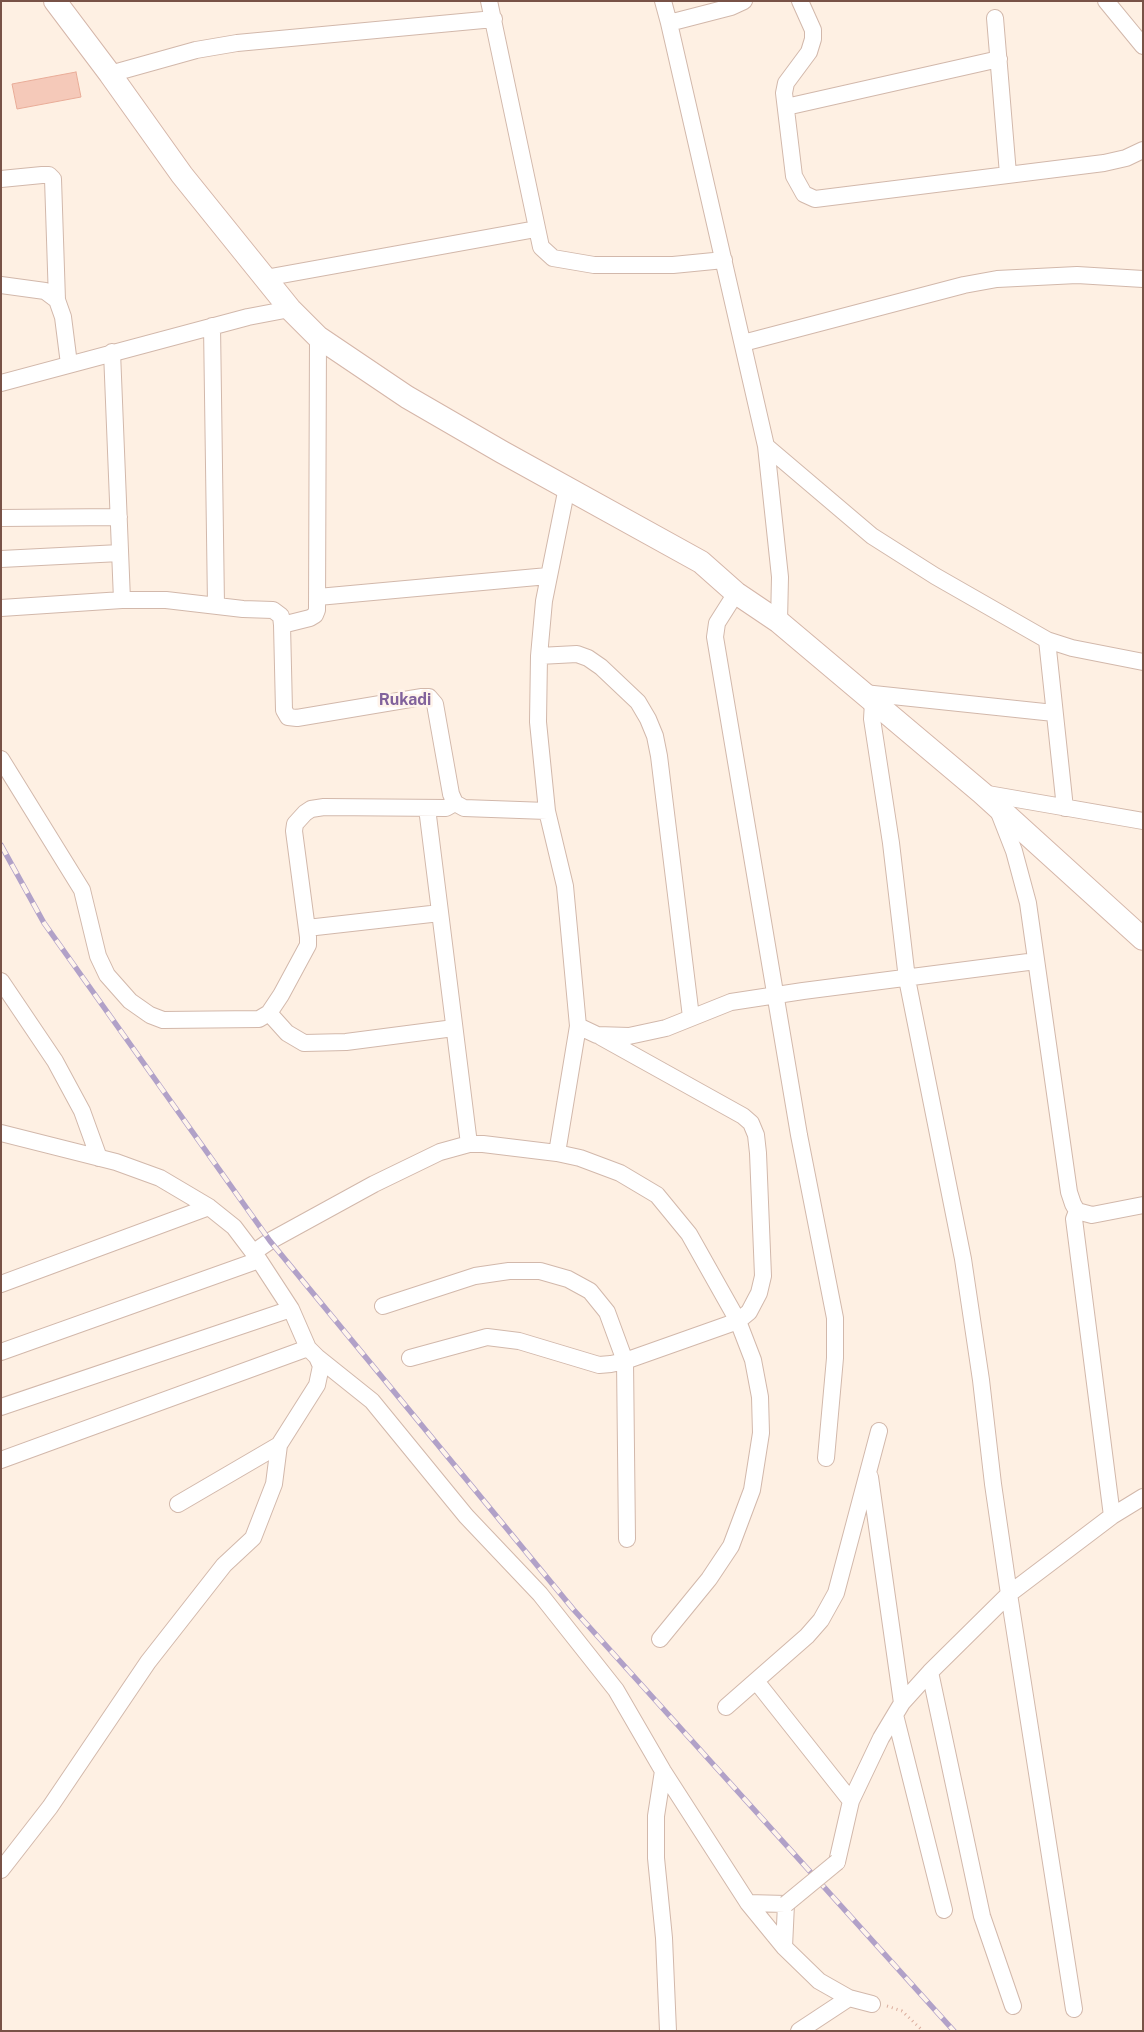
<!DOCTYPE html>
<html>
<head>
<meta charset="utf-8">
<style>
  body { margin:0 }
  #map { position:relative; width:1144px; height:2032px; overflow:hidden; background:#fef0e3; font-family:"Public Sans",sans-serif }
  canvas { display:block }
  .frame { position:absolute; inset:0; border:2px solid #785247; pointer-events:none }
</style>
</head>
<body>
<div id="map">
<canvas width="1144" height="2032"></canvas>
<div class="frame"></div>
</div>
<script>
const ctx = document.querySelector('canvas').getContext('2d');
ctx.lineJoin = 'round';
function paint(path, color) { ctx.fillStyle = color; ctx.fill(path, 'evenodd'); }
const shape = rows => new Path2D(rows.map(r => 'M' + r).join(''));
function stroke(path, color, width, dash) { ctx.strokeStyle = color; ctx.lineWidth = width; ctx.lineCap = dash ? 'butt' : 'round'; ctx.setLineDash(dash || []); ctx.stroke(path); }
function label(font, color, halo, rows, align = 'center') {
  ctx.font = font + ' "Public Sans",sans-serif'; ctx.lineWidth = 5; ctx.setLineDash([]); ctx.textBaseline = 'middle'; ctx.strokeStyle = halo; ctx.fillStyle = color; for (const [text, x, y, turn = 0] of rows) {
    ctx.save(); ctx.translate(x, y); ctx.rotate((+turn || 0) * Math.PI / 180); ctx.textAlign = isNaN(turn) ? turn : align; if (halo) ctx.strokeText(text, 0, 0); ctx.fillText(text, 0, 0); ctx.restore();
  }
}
const building = shape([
  [76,72,81,97,17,109,12,84,76,72]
]);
const path = shape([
  [887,2006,902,2011,923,2031]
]);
const street = shape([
  [489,1,541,247,553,258,594,265,673,265,724,260],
  [663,1,669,23,731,7,744,1],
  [800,1,813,30,813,39,809,52,786,83,784,93,794,176,804,194,815,199,1104,163,1126,158,1143,150],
  [1106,1,1143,46],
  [995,18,1008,174],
  [669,23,766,446,780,577,779,622],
  [110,74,196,50,237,43,494,19],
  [786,107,999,59],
  [1,179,42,175,49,175,53,179,57,300],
  [265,278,536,229],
  [1,285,45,291,57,300,63,317,69,364],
  [212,326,216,605],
  [743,343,964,285,997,279,1077,275,1143,279],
  [112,352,122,600],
  [1,383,248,317,290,309],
  [766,446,872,536,935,576,1047,640,1072,648,1143,662],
  [567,487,544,601,539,656,538,722,547,811,565,886,578,1026,597,1035,629,1036,666,1028,731,1002,803,991,1036,961],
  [1,518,119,517],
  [1,559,120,553],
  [736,593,717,623,715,637,799,1135,835,1318,835,1358,826,1458],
  [318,597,548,576],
  [1,608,122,600,166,600,243,609,273,610,281,616,282,625,284,710,288,717,297,718,422,697,429,697,435,704,451,794,455,803,464,808,547,811],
  [282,625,310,618,315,615,317,610,318,337],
  [1047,640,1065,808],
  [539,656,577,654,588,658,601,667,638,702,648,719,655,736,659,756,691,1017],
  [864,693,1054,713],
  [873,702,872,719,891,843,907,979,963,1259,981,1380,993,1484,1009,1594,1074,2009],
  [1,759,82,890,98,956,107,975,130,1001,150,1015,163,1020,259,1019,269,1013,281,995,308,945,308,937,294,831,295,824,305,813,311,809,324,807,446,808,455,803],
  [982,793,1143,821],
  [427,808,469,1144],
  [998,810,1014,851,1028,903,1069,1192,1073,1204,1077,1211,1092,1215,1143,1205],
  [307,928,440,913],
  [1,981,55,1061,82,1111,99,1158],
  [269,1013,287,1033,304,1043,346,1042,454,1028],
  [1,1133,116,1162,160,1178,209,1207,234,1227,259,1260,291,1309,308,1348,317,1357,321,1366,317,1385,279,1445,274,1484,253,1538,224,1565,148,1662,50,1807,1,1870],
  [557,1153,578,1026],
  [1077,1211,1074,1219,1112,1516],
  [254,1252,270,1241,374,1184,440,1152,469,1144,483,1144,557,1153,580,1158,620,1173,657,1195,689,1234,738,1321,753,1360,760,1397,761,1433,752,1490,731,1546,709,1579,660,1639],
  [1,1284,209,1207],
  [383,1306,475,1276,509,1271,540,1271,568,1279,590,1291,607,1312,625,1361,627,1539],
  [1,1352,259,1260],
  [317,1357,372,1401,466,1516,540,1594,616,1690,663,1771,748,1903,784,1947,819,1981,849,1998,872,2004],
  [410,1358,487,1337,519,1341,599,1365,611,1364,625,1361,738,1321,749,1312,759,1293,763,1276,758,1153,756,1135,751,1123,743,1116,601,1037],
  [1,1407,291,1309],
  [1,1460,308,1348],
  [870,1477,902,1703],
  [178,1504,279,1445],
  [930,1672,982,1916,1013,2006],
  [756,1681,851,1801],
  [726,1707,807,1636,821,1620,836,1593,879,1431],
  [895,1715,944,1910],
  [663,1771,656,1816,656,1858,664,1938,668,2031],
  [837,1862,851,1801,881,1738,902,1703,930,1672,1009,1594,1112,1516,1143,1497],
  [748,1903,786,1904,784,1947],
  [799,2031,849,1998]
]);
const secondary = shape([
  [55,1,110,74,182,175,290,309,318,337,407,397,502,452,701,562,736,593,779,622,982,793,1143,939]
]);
const rail = shape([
  [1,845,44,923,270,1241,573,1609,954,2031]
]);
const streetBridge = shape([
  [786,1904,837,1862]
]);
const quarterNames = [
  ["Rukadi",405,700]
];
paint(building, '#f5c9b9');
stroke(building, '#e9ac98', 1);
stroke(street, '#d2b8ab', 18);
stroke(secondary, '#d5b6a9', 24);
stroke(path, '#daac9c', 3, [1, 4]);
stroke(street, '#fff', 16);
stroke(secondary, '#fff', 22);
stroke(rail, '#b1a1c8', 5.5);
stroke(rail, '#fff4eb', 4, [11]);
stroke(streetBridge, '#d2b8ab', 18, []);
stroke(streetBridge, '#fff', 16);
label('bold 16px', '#81629c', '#fff4eb', quarterNames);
</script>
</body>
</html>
